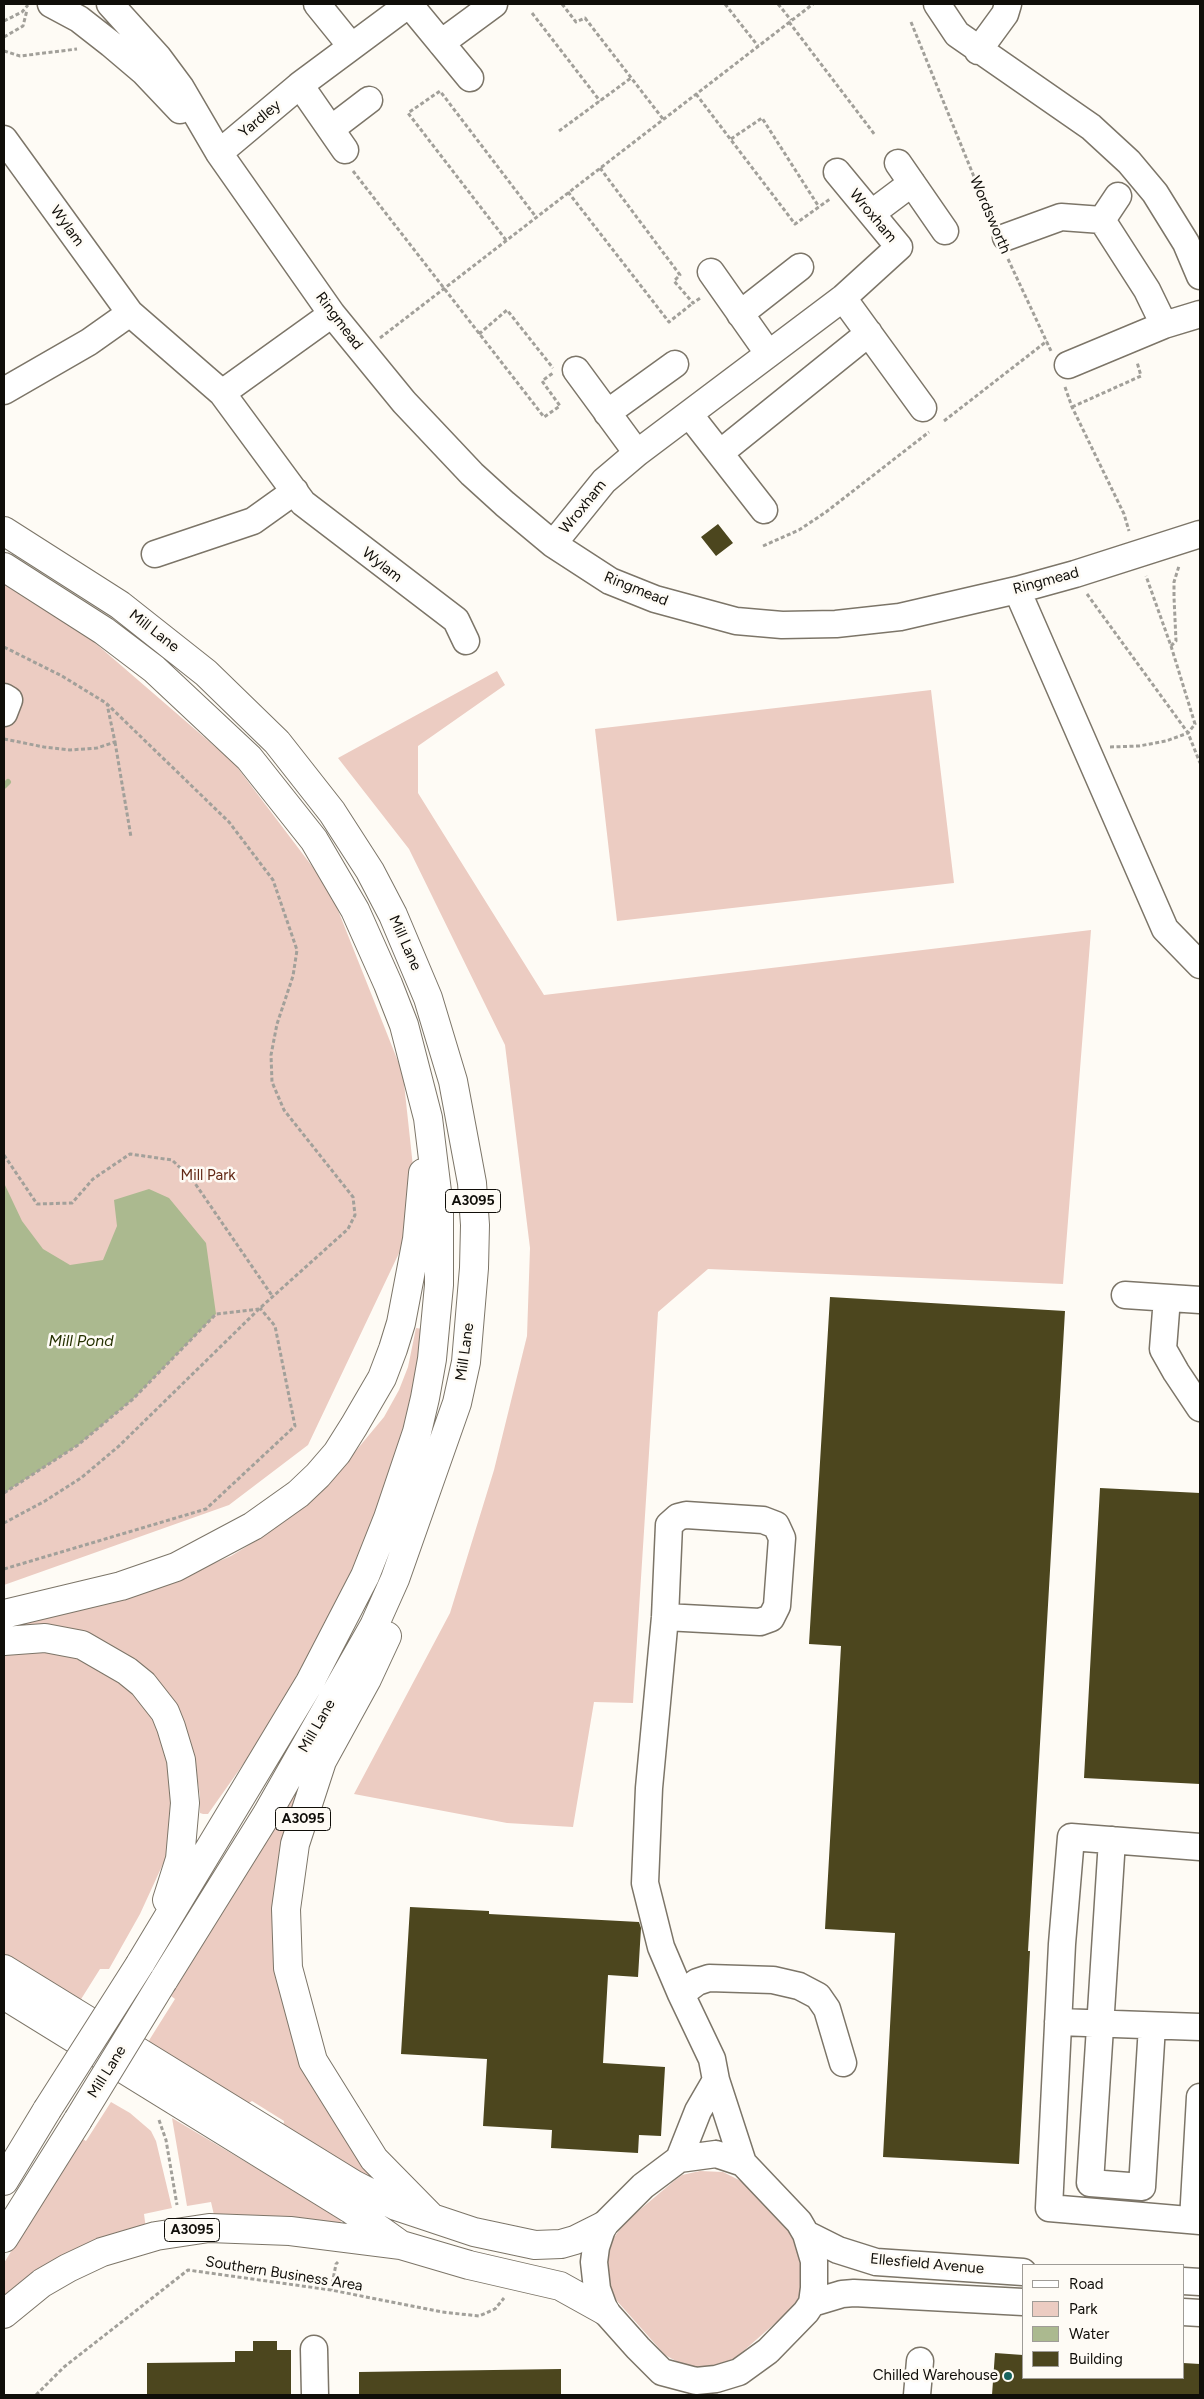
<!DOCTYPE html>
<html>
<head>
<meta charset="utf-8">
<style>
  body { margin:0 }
  #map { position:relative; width:1204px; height:2399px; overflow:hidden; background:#fefbf5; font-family:Figtree,sans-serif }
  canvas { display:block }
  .frame { position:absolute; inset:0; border:5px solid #100e09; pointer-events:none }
  .legend { position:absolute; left:1022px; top:2264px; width:162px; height:115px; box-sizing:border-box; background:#fefbf5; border:1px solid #9f9c97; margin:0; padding:6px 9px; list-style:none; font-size:15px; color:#100e09 }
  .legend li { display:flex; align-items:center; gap:10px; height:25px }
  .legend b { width:25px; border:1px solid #9f9c97 }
</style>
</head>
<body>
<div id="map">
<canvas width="1204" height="2399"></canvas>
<div class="frame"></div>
<ul class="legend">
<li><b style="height:6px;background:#fff"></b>Road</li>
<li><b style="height:14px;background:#ecccc2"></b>Park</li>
<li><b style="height:14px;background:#abb98f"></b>Water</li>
<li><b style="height:14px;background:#4c461e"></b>Building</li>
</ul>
</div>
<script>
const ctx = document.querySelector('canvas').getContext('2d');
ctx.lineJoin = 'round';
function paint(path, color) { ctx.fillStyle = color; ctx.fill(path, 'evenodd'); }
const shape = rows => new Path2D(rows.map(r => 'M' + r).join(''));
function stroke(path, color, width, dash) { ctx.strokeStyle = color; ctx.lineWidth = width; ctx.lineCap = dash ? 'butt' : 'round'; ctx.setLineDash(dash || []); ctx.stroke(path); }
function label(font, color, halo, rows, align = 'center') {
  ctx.font = font + ' Figtree,sans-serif'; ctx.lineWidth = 5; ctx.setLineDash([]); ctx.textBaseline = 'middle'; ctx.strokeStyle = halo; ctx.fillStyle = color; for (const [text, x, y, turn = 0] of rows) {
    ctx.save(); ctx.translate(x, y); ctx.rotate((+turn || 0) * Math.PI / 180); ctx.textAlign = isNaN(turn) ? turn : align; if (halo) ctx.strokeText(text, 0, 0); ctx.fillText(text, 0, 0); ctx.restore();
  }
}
const green = shape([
  [4,584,72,623,234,763,330,890,403,1074,418,1213,308,1445,229,1505,4,1585],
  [497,671,505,685,418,746,418,793,544,995,1091,930,1063,1284,708,1269,658,1312,633,1703,594,1702,573,1827,507,1823,354,1794,450,1613,494,1470,527,1336,530,1248,505,1045,409,849,338,758],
  [931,690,954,883,617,921,595,729],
  [416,1328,423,1329,409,1416,394,1466,356,1566,285,1705,208,1814,203,1814,200,1813,200,1796,196,1770,189,1747,154,1684,10,1629,4,1620,170,1582,231,1556,264,1536,295,1513,334,1477,384,1417,399,1390,408,1367],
  [27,1649,75,1655,119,1679,150,1712,175,1770,168,1853,140,1914,109,1969,100,1969,78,2004,4,1957,4,1651],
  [309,1772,284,1874,314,2083,337,2125,356,2154,392,2192,283,2129,284,2121,252,2101,244,2106,148,2042,175,1999,171,1996],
  [111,2102,130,2113,151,2131,156,2141,172,2208,144,2214,146,2229,4,2302,4,2263,81,2138,86,2141],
  [172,2118,340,2218,341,2220,340,2226,282,2217,214,2215,211,2202,187,2206],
  [700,2171,723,2172,745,2183,789,2231,797,2243,806,2265,800,2296,789,2311,732,2361,723,2365,699,2369,685,2366,665,2355,617,2301,608,2283,606,2259,611,2242,624,2223,674,2181,682,2175]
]);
const water = shape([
  [4,1183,22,1221,43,1249,70,1265,103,1260,117,1226,114,1200,149,1189,169,1198,206,1243,216,1314,133,1399,78,1445,4,1493]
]);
const stream = shape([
  [4,786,8,782]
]);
const building = shape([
  [718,524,733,543,716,556,701,537],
  [830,1297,1065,1311,1028,1951,1030,1951,1019,2164,883,2157,895,1933,825,1929,841,1646,809,1644],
  [1100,1488,1200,1493,1200,1784,1084,1778],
  [410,1907,489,1911,489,1914,639,1922,641,1928,638,1977,608,1975,603,2063,665,2067,661,2136,639,2135,638,2153,551,2148,552,2130,483,2126,487,2059,401,2054],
  [253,2341,277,2341,277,2350,291,2350,291,2395,147,2395,147,2363,235,2362,235,2351,253,2351],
  [995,2353,1023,2355,1023,2378,1183,2378,1183,2363,1200,2364,1200,2395,992,2395],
  [561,2369,561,2395,359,2395,359,2372]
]);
const path = shape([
  [562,4,576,22,585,18,663,119],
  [725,4,758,46],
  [778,4,791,20],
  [532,13,600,101],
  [4,21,22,12,28,5],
  [789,22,875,135],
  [911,22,992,221],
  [4,37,23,26,27,10],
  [4,51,20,56,77,49],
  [696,94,795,224,830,199],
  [559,131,631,78],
  [731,139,762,118,819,207],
  [600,168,680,275,674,281,693,303,702,297],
  [353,171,544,417,560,406,542,381,553,373],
  [568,192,669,322,693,303],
  [506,240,408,113,440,91,536,217],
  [1008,259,1051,351],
  [479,334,507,310,553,368],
  [380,338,813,4],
  [1065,387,1072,407,1124,514,1129,531],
  [1072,407,1141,376,1137,362],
  [944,421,1047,341],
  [763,546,799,530,826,512,929,432],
  [1087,594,1188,733,1200,763],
  [1171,646,1176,641,1174,597,1174,582,1179,566],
  [4,647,62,676,106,703,229,822,273,880,297,950,293,976,277,1024,271,1055,272,1082,284,1110,353,1197,355,1215,348,1229,260,1308,119,1446,81,1478,45,1501,4,1523],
  [4,739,44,747,70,750,97,748,115,742,107,704],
  [115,742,131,837],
  [1110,747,1139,746,1166,741,1188,733,1195,724,1171,646,1146,576],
  [4,1155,37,1204,72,1203,93,1179,130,1154,172,1160,192,1179,273,1297],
  [4,1493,78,1445,133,1399,216,1314,259,1309],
  [4,1569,206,1509,295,1426,275,1326,260,1308],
  [159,2120,166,2140,177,2205],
  [331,2290,336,2264,338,2262],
  [36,2395,64,2367,188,2270,331,2290,442,2312,479,2316,495,2309,504,2298]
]);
const minor = shape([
  [51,4,79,19,111,44,144,72,180,110],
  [110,4,158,57,181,88,219,153,332,314,404,402,472,474,505,504,553,544,610,581,655,599,736,621,782,625,836,624,900,617,1017,590,1075,574,1200,534],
  [317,4,351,46],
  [409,4,470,78],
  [937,4,957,34,1091,127,1129,162,1155,193,1186,243,1200,276],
  [441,43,494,4],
  [978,51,1005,14,1008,4],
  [300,85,345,150],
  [331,129,369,100],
  [4,139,130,313,222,393,303,503,456,620,466,641],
  [219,153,300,85,409,4],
  [898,163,945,231],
  [872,213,912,183],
  [1102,220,1147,290,1164,325],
  [1006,237,1061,217,1102,220,1118,196],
  [711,272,768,353],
  [843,298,923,408],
  [740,314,800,267],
  [1068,365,1164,325,1200,314],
  [576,370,637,453],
  [4,391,89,342,130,313],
  [222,393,332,314],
  [607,413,675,364],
  [689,414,764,510],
  [720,453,869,333],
  [553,544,604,481,637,453,843,298,899,247,837,172],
  [155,554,253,521,295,491],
  [1017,590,1165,929,1200,965],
  [4,697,9,700,4,713],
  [1125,1295,1200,1300],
  [1167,1298,1163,1349,1176,1372,1200,1408],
  [665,1617,760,1622,771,1618,777,1606,782,1538,776,1525,763,1520,686,1515,678,1517,669,1525,665,1617,649,1788,645,1883,661,1947,681,1994,712,2059,716,2080,743,2163],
  [1112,1840,1090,2183,1142,2187,1152,2026],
  [1200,1847,1071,1837,1062,1944,1049,2208,1200,2221],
  [681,1994,697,1982,709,1978,773,1980,799,1986,818,1996,827,2009,843,2063],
  [1058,2022,1200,2027],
  [716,2154,743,2163,799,2222,806,2234,814,2261,814,2288,812,2303,806,2312,768,2351,739,2372,716,2379,696,2381,662,2372,638,2348,605,2311,597,2289,594,2262,596,2247,603,2226,643,2186,679,2159,716,2154],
  [679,2159,698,2111,716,2080],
  [1193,2220,1200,2097],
  [806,2234,838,2250,876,2262,1023,2272],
  [1183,2281,1200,2282],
  [812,2303,842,2294,854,2293,1023,2302],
  [1183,2312,1200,2313],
  [314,2349,315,2395],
  [917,2395,920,2361]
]);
const major = shape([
  [4,531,120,605,206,673,277,742,332,812,370,871,393,915,428,998,453,1081,472,1183,475,1225,474,1268,466,1362,457,1403,395,1579,374,1626,267,1814,163,1981],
  [4,567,104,631,154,669,249,758,314,840,355,910,388,984,404,1025,428,1118,439,1208,439,1285,432,1359,425,1398,417,1432,388,1518,365,1576,310,1682,140,1964],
  [4,1614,121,1586,176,1567,253,1526,298,1494,318,1475,337,1453,354,1426,382,1378,393,1349,401,1323,417,1239,423,1173],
  [387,1636,367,1679,322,1761,295,1844,286,1909,288,1968,313,2061,374,2159,432,2218],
  [4,1641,45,1638,82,1645,127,1671,143,1684,165,1712,171,1727,181,1760,185,1803,180,1859,167,1900],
  [4,1969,353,2184,396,2206,474,2232,535,2245,561,2244,575,2240,603,2226],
  [4,1995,352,2210,398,2243],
  [4,2181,47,2110],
  [4,2238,78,2120],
  [4,2314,42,2283,68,2268,102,2252,156,2236,209,2228,290,2231,401,2245,469,2265,560,2286,605,2311]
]);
const majorBridge = shape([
  [47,2110,140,1964],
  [78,2120,163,1981]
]);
const markers = [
  [1008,2376,5,"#16635d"]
];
const shields = [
  [473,1201,55],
  [303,1819,55],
  [192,2230,55]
];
const shieldNames = [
  ["A3095",473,1201],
  ["A3095",303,1819],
  ["A3095",192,2230]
];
const streetNames = [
  ["Yardley",260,119,-40],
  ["Wordsworth",990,215,67],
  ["Wroxham",873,216,50],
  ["Wylam",67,226,54],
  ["Ringmead",339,321,53],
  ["Wroxham",583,507,-51],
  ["Wylam",382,565,38],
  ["Ringmead",1046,581,-15],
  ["Ringmead",636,589,22],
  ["Mill Lane",154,631,38],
  ["Mill Lane",405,943,66],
  ["Mill Lane",465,1352,-82],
  ["Mill Lane",317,1726,-60],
  ["Mill Lane",107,2072,-58],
  ["Ellesfield Avenue",927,2264,5],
  ["Southern Business Area",284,2274,9]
];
const parkNames = [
  ["Mill Park",208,1176]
];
const poiNames = [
  ["Chilled Warehouse",998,2376]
];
const waterNames = [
  ["Mill Pond",81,1341]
];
paint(green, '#ecccc2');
paint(water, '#abb98f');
stroke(stream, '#abb98f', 6);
paint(building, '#4c461e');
stroke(minor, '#7c7568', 29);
stroke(major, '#7c7568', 30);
stroke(path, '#a2a09a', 3, [4, 2.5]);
stroke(minor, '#fff', 26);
stroke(major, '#fff', 28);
stroke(majorBridge, '#7c7568', 30, []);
stroke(majorBridge, '#fff', 28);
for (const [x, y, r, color] of markers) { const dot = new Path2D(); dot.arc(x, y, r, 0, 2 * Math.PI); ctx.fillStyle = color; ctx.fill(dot); stroke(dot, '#fefbf5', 2); }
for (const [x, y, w] of shields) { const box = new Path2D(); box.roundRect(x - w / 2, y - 11.5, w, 23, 4); ctx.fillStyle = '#fefbf5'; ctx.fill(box); stroke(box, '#100e09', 1); }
label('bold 14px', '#100e09', null, shieldNames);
label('15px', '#100e09', '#fefbf5', streetNames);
label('15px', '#622815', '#fefbf5', parkNames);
label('15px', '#100e09', '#fefbf5', poiNames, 'right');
label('italic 16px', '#253100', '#fefbf5', waterNames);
</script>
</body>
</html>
